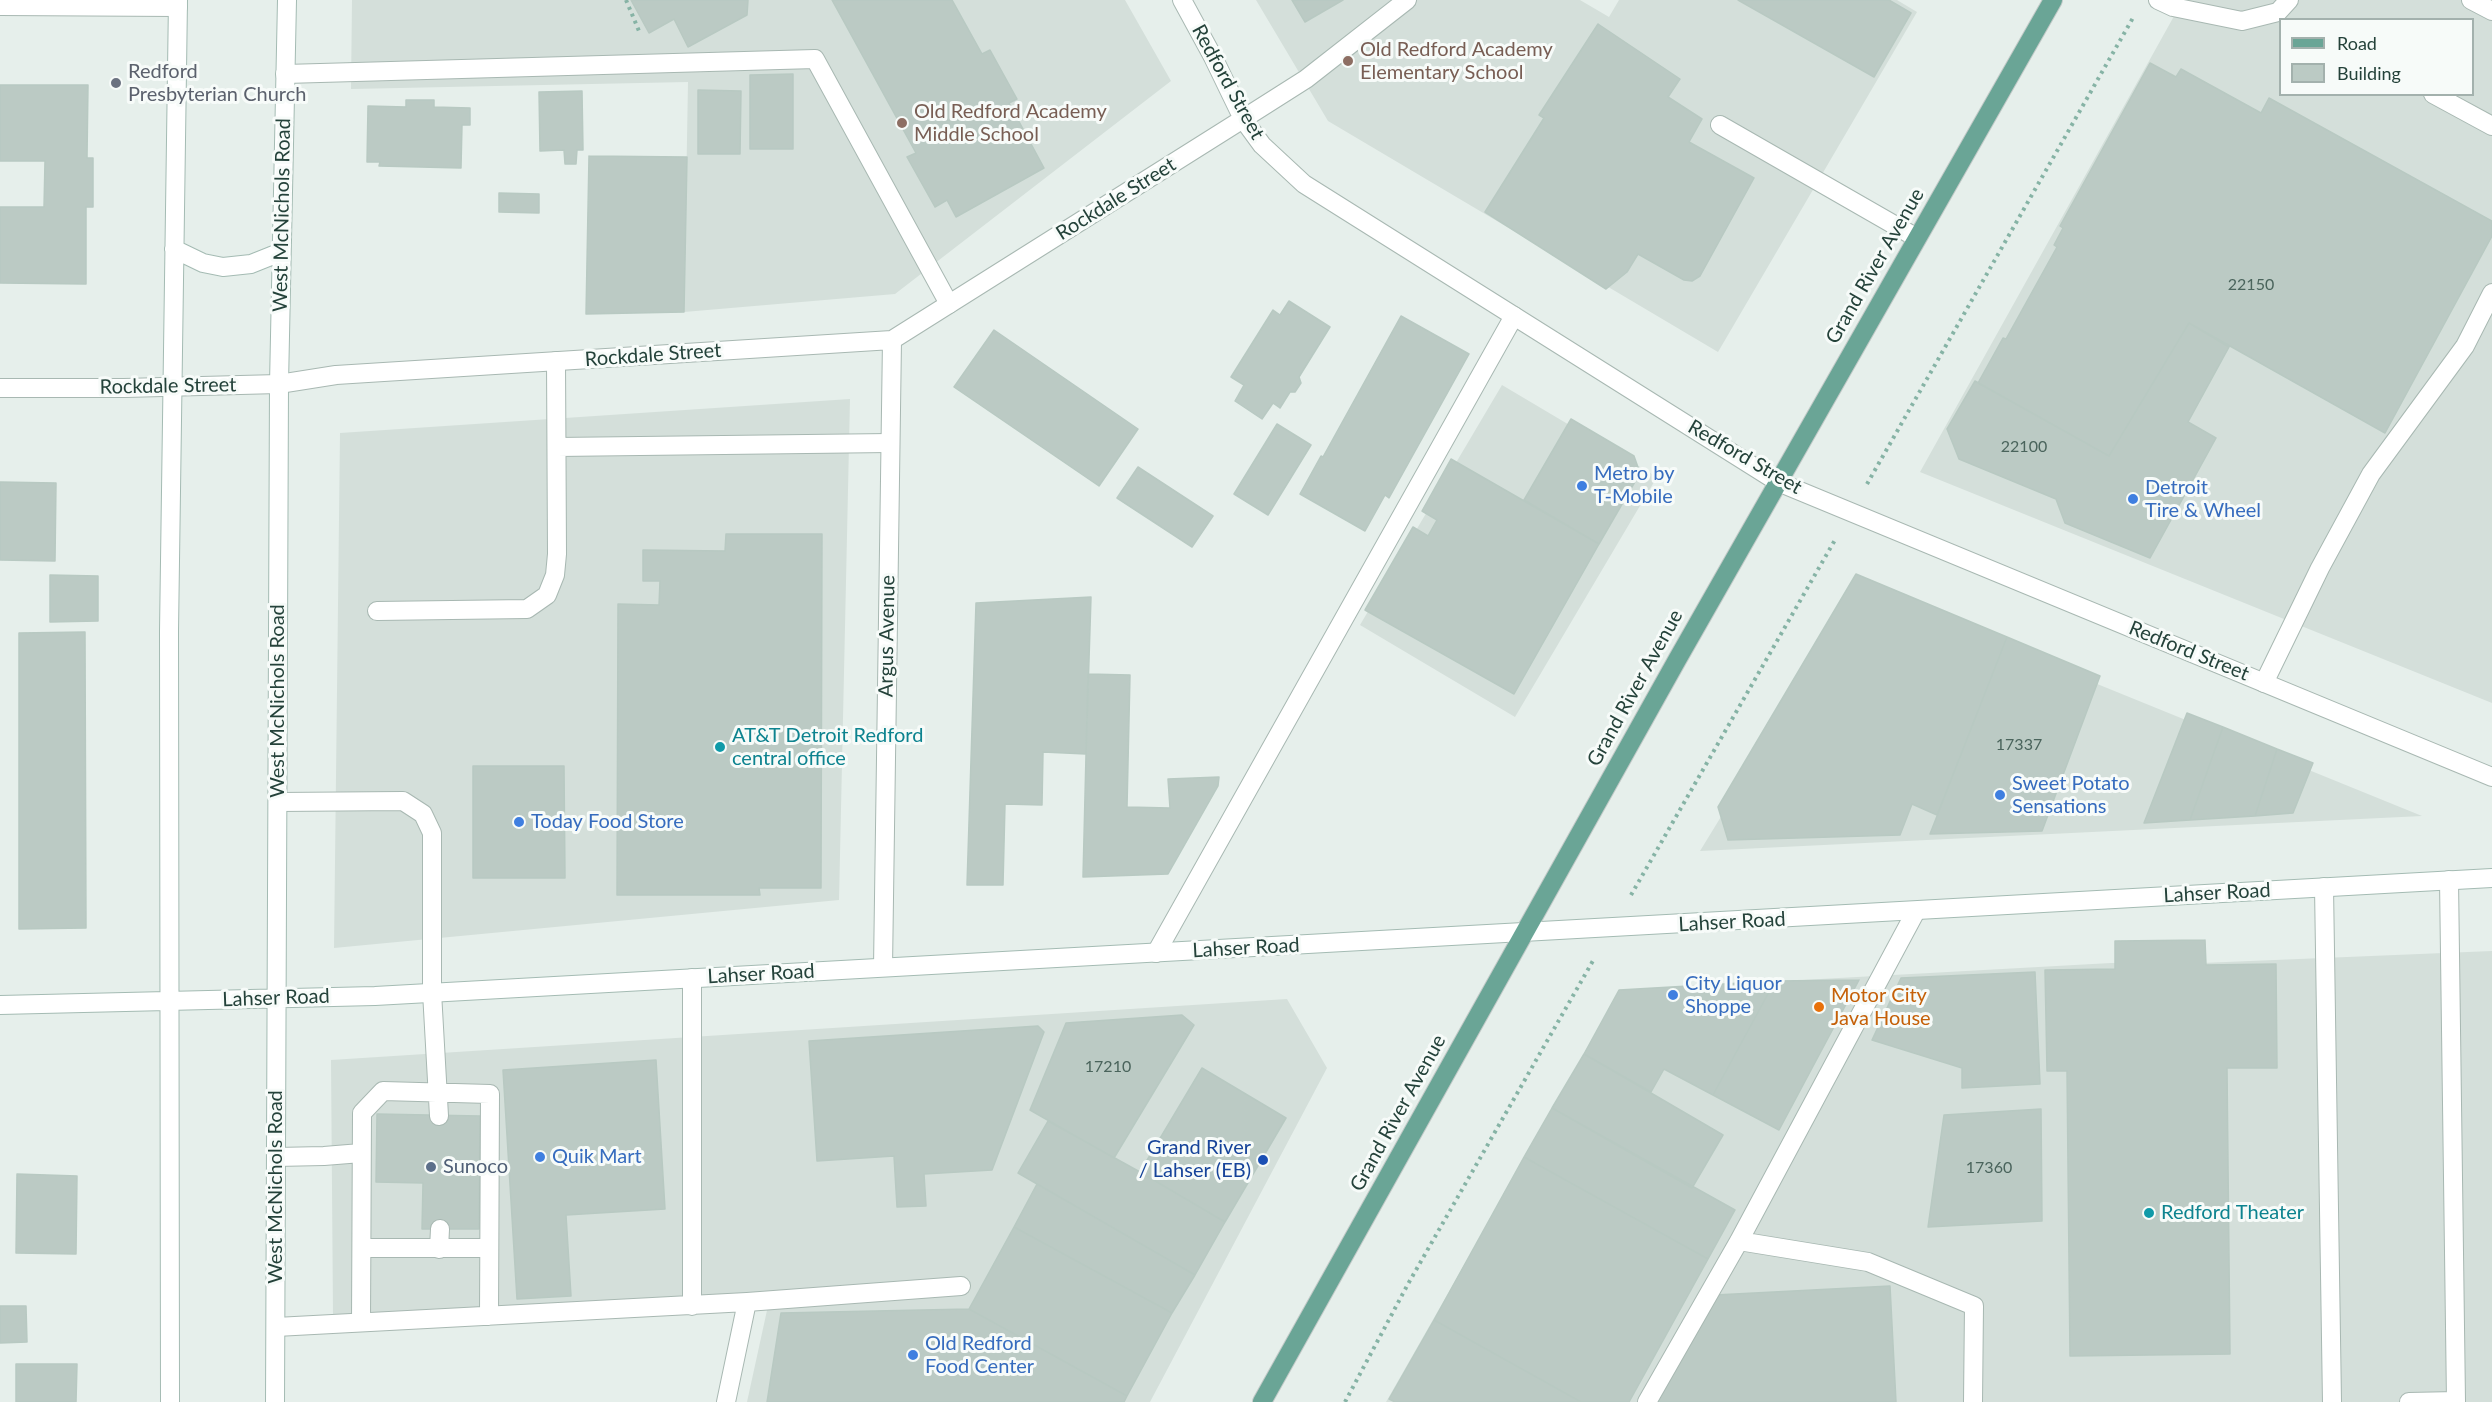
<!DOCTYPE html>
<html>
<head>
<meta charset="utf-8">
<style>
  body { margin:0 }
  #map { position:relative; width:2492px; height:1402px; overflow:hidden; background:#e6efeb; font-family:Lato,sans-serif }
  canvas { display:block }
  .legend { position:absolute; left:2279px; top:18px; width:195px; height:78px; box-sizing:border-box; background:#f7fbf9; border:2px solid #a3b1ad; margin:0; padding:8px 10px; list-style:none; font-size:18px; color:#24423a }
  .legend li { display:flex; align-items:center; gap:12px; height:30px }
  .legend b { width:30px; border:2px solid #a3b1ad }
</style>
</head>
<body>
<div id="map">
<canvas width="2492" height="1402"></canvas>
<ul class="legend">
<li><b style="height:8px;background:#6aa596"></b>Road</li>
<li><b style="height:16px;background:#bbcac4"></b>Building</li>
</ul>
</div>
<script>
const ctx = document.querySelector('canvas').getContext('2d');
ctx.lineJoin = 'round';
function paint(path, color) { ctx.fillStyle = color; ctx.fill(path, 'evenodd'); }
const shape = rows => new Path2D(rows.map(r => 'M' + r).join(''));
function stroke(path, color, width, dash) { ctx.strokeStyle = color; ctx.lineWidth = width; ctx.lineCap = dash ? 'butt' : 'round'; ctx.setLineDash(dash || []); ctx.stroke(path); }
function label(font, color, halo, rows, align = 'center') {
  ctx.font = font + ' Lato,sans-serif'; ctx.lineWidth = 6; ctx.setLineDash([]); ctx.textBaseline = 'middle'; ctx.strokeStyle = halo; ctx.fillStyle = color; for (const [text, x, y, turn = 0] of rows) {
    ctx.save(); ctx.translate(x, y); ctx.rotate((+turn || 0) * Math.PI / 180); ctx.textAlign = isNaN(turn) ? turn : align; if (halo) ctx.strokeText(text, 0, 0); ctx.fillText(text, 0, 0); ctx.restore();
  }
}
const built = shape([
  [352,0,1125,0,1171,81,895,294,684,312,688,82,351,89],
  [1256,0,1580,0,1609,17,1619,0,1897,0,1917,12,1718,352,1328,121],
  [2183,0,2492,0,2492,703,1920,472],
  [2280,20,2472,20,2472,94,2280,94],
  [1502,385,1657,477,1515,717,1360,625],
  [850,399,839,900,334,948,340,433],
  [1861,588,2422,816,1700,851],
  [2492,951,2492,1402,1386,1402,1621,990,2111,963,2202,963],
  [1287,999,1327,1068,1150,1402,747,1402,771,1292,333,1315,331,1060]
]);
const building = shape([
  [631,0,748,0,747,15,688,47,674,19,649,33,631,0],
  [832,0,952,0,982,54,990,50,1017,99,1009,103,1044,168,956,217,947,200,935,207,907,157,916,153,832,0],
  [1292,0,1343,0,1305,22,1292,0],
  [1738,0,1889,0,1911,13,1874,77,1738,0],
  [1598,24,1680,79,1668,97,1702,119,1689,142,1754,178,1700,276,1692,281,1684,280,1638,254,1627,272,1606,289,1485,212,1544,118,1539,115,1598,24],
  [2150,63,2176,77,2181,69,2261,113,2269,98,2492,221,2492,236,2385,433,2189,323,2109,456,1978,383,2003,338,2006,339,2057,247,2054,245,2063,228,2060,226,2150,63],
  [793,74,793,149,750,149,750,75,793,74],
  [0,85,88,85,87,158,93,158,93,207,86,207,86,284,0,283,0,207,44,207,45,161,0,161,0,85],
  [698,90,741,91,740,154,698,154,698,90],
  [582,91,583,150,577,150,576,164,565,164,564,150,540,151,539,92,582,91],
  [406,100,434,100,434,107,470,108,470,125,462,125,461,168,379,166,380,162,367,162,368,106,406,107,406,100],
  [589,156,687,157,684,312,586,314,589,156],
  [499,193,539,194,539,213,499,212,499,193],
  [1289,301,1330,327,1299,377,1301,383,1295,392,1290,392,1280,408,1273,403,1262,419,1235,401,1244,385,1231,377,1273,310,1280,315,1289,301],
  [1401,316,1469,354,1389,498,1385,495,1365,531,1300,494,1321,456,1323,457,1401,316],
  [2189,323,2229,347,2188,422,2216,438,2150,558,2065,523,2056,499,1959,459,1947,429,1975,381,2109,456,2189,323],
  [994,330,1138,429,1099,486,954,387,994,330],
  [1571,419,1634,456,1640,473,1599,544,1524,500,1571,419],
  [1277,424,1311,445,1268,515,1234,494,1277,424],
  [1451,459,1599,544,1514,694,1365,610,1413,527,1428,536,1437,520,1422,511,1451,459],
  [1138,467,1213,516,1192,547,1117,498,1138,467],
  [0,482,56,483,55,561,0,560,0,482],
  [726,534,822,534,821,888,759,888,760,895,617,895,618,604,659,605,660,581,643,581,643,550,725,551,726,534],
  [1856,574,2007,637,1937,815,1912,804,1900,835,1728,840,1718,807,1856,574],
  [50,575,98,576,98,621,50,622,50,575],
  [1091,597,1086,754,1043,752,1042,805,1005,804,1003,885,967,885,976,603,1091,597],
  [85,632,86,928,19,929,19,633,85,632],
  [2007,637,2100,676,2042,831,1930,834,2007,637],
  [1088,674,1130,675,1127,807,1170,808,1168,779,1219,777,1218,786,1168,874,1083,877,1088,674],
  [2187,713,2223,727,2190,820,2144,823,2187,713],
  [2223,727,2277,749,2255,816,2190,820,2223,727],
  [2277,749,2313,763,2293,813,2255,816,2277,749],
  [473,766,564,766,565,878,473,878,473,766],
  [2205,940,2206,965,2276,964,2277,1068,2227,1068,2230,1354,2070,1356,2067,1071,2047,1071,2045,970,2115,969,2115,941,2205,940],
  [2035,972,2040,1084,1962,1088,1962,1068,1872,1040,1901,978,2035,972],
  [1859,980,1779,1130,1713,1095,1775,981,1859,980],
  [1775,981,1713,1095,1664,1069,1651,1092,1584,1054,1619,990,1775,981],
  [1182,1015,1194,1025,1114,1158,1030,1110,1066,1023,1182,1015],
  [1038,1026,1044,1032,992,1170,924,1174,926,1206,897,1207,894,1156,817,1161,809,1041,1038,1026],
  [1584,1054,1723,1135,1692,1188,1552,1108,1584,1054],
  [656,1060,665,1209,566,1215,571,1296,517,1299,503,1070,656,1060],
  [1202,1068,1286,1118,1225,1222,1140,1172,1202,1068],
  [1552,1108,1735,1210,1708,1259,1524,1157,1552,1108],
  [2041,1109,2042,1221,1928,1227,1944,1115,2041,1109],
  [377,1114,480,1116,479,1229,422,1229,423,1183,376,1182,377,1114],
  [1048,1121,1140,1172,1225,1222,1195,1275,1018,1173,1048,1121],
  [1524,1157,1708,1259,1629,1402,1581,1402,1434,1320,1524,1157],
  [17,1174,77,1176,76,1254,16,1253,17,1174],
  [1037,1184,1195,1275,1172,1313,1014,1227,1037,1184],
  [1014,1227,1172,1313,1127,1396,969,1309,1014,1227],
  [1890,1286,1896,1402,1653,1402,1715,1295,1890,1286],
  [0,1306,26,1306,27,1342,0,1343,0,1306],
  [969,1309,1127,1396,1124,1402,767,1402,781,1313,969,1309],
  [1434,1320,1581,1402,1395,1402,1389,1399,1434,1320],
  [16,1364,77,1364,76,1402,16,1402,16,1364]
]);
const path = shape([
  [626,0,639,31],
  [1867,484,2134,16],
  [1631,895,1835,540],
  [1345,1402,1408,1284,1594,959]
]);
const lane = shape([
  [2158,0,2173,7,2242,21,2278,12,2289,0],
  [2471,0,2492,11],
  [0,6,178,7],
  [285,74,815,59,949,304],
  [2433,94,2492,126],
  [1243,119,1306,79,1407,0],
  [1720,125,1917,238],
  [557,447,890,443],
  [377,611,527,609,547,595,555,575,557,554,556,361],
  [2264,683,2320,568,2371,474,2465,346,2492,293],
  [278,802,403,801,423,814,432,833,432,992,439,1116],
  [2324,887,2332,1402],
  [1156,953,1514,316],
  [692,978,692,1306],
  [276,1157,324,1156,361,1153],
  [1739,1241,1868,1262,1974,1306,1973,1402],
  [362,1248,489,1248],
  [439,1249,440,1229],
  [361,1322,362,1113,383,1091,490,1094,489,1316],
  [276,1327,747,1302,961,1286],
  [726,1402,747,1302],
  [1647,1402,1739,1241,1916,911],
  [2409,1402,2456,1401,2449,880]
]);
const street = shape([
  [1182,0,1213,57,1243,119,1262,145,1304,184,1778,482,2492,777],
  [0,388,124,388,279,384,336,375,892,340,1243,119],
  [883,967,892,340]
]);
const secondary = shape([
  [174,249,203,263,223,267,251,264,281,252],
  [0,1005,375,996,2492,878],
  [170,1402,169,631,178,0],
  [275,1402,279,384,287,0]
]);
const primary = shape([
  [1262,1402,1677,660,2053,0]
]);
const markers = [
  [1348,61,6,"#8d6e63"],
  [116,83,6,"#6b7280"],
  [902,123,6,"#8d6e63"],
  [1582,486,6,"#3f7fe0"],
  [2133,499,6,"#3f7fe0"],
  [720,747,6,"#0f9aa8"],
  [2000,795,6,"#3f7fe0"],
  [519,822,6,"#3f7fe0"],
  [1673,995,6,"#3f7fe0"],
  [1819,1007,6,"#e8710a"],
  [540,1157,6,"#3f7fe0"],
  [1263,1160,6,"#1a4fb4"],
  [431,1167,6,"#5c6f8a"],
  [2149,1213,6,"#0f9aa8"],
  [913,1355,6,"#3f7fe0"]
];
const numberNames = [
  ["22150",2251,285],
  ["22100",2024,447],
  ["17337",2019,745],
  ["17210",1108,1067],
  ["17360",1989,1168]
];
const educationNames = [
  ["Old Redford Academy",1360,50],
  ["Elementary School",1360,73],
  ["Old Redford Academy",914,112],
  ["Middle School",914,135]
];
const worshipNames = [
  ["Redford",128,72],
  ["Presbyterian Church",128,95]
];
const streetNames = [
  ["Redford Street",1228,82,61],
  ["Rockdale Street",1116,199,-32],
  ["West McNichols Road",282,215,-89],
  ["Grand River Avenue",1875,266,-60],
  ["Rockdale Street",653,355,-4],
  ["Rockdale Street",168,386,-1],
  ["Redford Street",1745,457,30],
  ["Argus Avenue",887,636,-89],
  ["Redford Street",2189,651,22],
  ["Grand River Avenue",1635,688,-61],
  ["West McNichols Road",278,701,-90],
  ["Lahser Road",2217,893,-3],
  ["Lahser Road",1732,922,-3],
  ["Lahser Road",1246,948,-3],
  ["Lahser Road",761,974,-3],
  ["Lahser Road",276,998,-2],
  ["Grand River Avenue",1398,1113,-61],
  ["West McNichols Road",276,1187,-90]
];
const shopNames = [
  ["Metro by",1594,474],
  ["T-Mobile",1594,497],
  ["Detroit",2145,488],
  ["Tire & Wheel",2145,511],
  ["Sweet Potato",2012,784],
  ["Sensations",2012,807],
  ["Today Food Store",531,822],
  ["City Liquor",1685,984],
  ["Shoppe",1685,1007],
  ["Quik Mart",552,1157],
  ["Old Redford",925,1344],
  ["Food Center",925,1367]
];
const cultureNames = [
  ["AT&T Detroit Redford",732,736],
  ["central office",732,759],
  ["Redford Theater",2161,1213]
];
const foodNames = [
  ["Motor City",1831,996],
  ["Java House",1831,1019]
];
const transitNames = [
  ["Grand River",1251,1148],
  ["/ Lahser (EB)",1251,1171]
];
const serviceNames = [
  ["Sunoco",443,1167]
];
paint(built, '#d4dfda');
paint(building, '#bbcac4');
stroke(building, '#b8c9c2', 1.5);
stroke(lane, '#a8b8b2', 20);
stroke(street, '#a8b8b2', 20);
stroke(secondary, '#a4bbb3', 20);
stroke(primary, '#c2cac8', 20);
stroke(path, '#86b3a5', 4, [3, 4.5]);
stroke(lane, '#fff', 18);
stroke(street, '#fff', 18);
stroke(secondary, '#fff', 18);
stroke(primary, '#6aa596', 18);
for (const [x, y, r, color] of markers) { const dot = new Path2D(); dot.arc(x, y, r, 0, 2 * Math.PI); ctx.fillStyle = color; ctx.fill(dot); stroke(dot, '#f7fbf9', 2); }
label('16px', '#4a645c', null, numberNames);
label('20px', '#785e54', '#f7fbf9', educationNames, 'left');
label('20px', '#5b616d', '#f7fbf9', worshipNames, 'left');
label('20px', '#24423a', '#f7fbf9', streetNames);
label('20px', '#366cbe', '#f7fbf9', shopNames, 'left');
label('20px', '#0d838f', '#f7fbf9', cultureNames, 'left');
label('20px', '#c56008', '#f7fbf9', foodNames, 'left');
label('20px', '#164399', '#f7fbf9', transitNames, 'right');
label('20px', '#4e5e75', '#f7fbf9', serviceNames, 'left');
</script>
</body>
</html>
